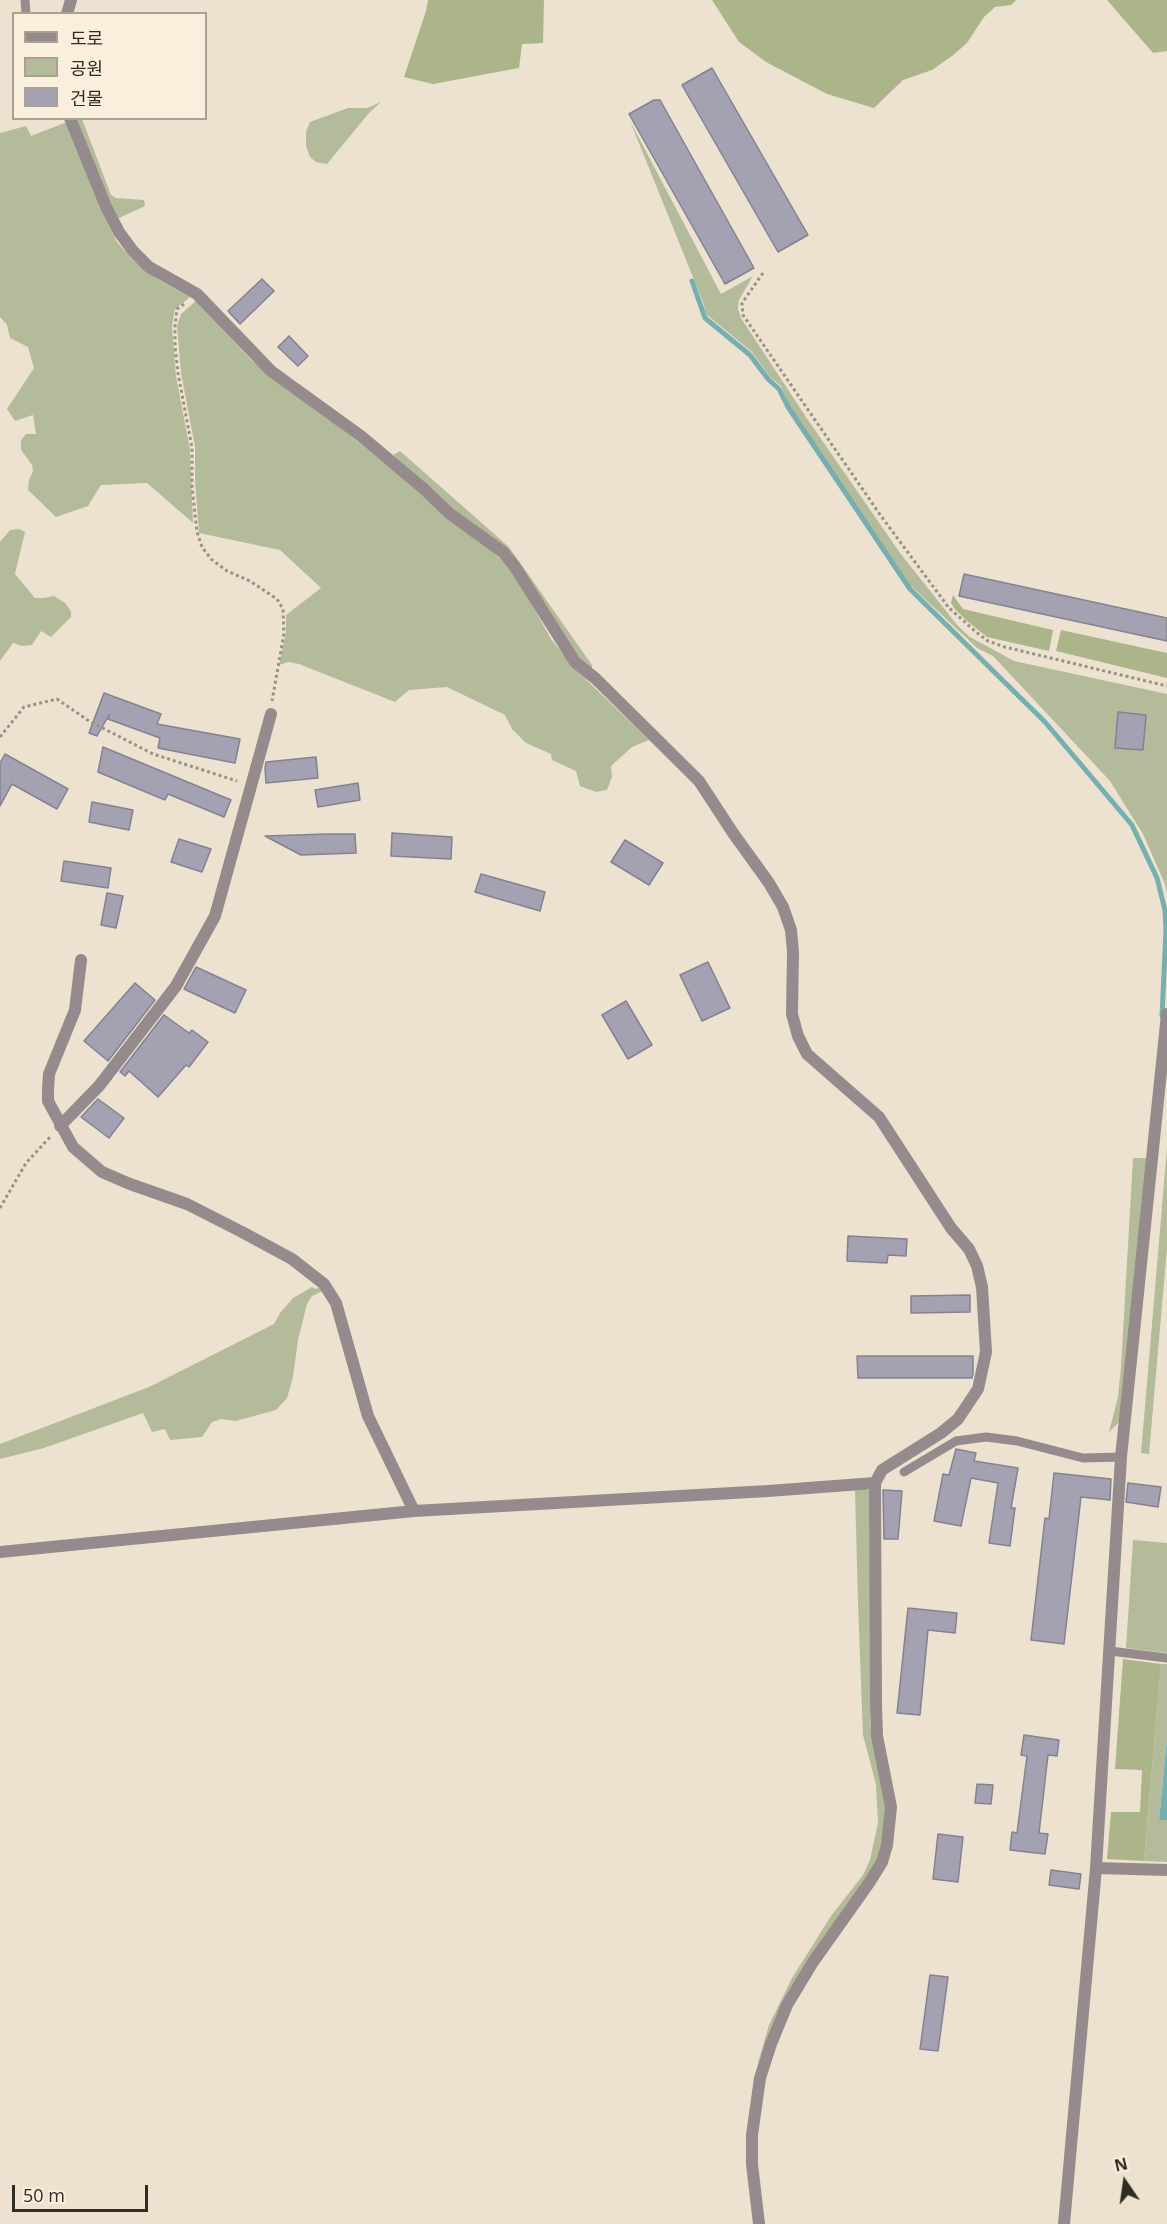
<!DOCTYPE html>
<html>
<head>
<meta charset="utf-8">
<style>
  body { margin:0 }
  #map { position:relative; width:1167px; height:2224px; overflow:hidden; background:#ede2d0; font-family:"Open Sans","Noto Sans KR",sans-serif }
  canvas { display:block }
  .legend { position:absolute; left:12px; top:12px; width:195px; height:108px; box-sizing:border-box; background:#faefdd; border:2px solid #a9a193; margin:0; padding:8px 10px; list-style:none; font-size:18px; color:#302c25 }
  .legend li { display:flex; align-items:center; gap:12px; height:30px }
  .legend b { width:30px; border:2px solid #a9a193 }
  .north { position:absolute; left:1095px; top:2152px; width:60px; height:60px; -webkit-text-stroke:4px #faefdd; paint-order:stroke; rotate:347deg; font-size:16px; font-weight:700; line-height:24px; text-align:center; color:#302c25 }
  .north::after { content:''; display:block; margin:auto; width:21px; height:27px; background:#302c25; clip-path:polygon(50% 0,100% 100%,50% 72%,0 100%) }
  .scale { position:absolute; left:12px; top:2185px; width:136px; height:27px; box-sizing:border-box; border:3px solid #302c25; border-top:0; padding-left:8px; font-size:18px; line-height:21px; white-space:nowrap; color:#302c25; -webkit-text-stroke:4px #faefdd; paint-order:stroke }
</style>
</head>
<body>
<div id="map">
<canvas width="1167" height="2224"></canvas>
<ul class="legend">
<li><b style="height:8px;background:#958b8c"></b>도로</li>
<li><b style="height:16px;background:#b4bb9a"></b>공원</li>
<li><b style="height:16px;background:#a4a1b3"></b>건물</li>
</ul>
<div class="north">N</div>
<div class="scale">50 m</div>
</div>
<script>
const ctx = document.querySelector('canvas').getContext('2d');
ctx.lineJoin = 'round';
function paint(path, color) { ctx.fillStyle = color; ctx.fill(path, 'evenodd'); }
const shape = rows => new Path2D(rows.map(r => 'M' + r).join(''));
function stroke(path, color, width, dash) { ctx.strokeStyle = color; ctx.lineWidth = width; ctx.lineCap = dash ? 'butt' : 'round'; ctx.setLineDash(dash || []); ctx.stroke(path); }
const green = shape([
  [381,102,369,113,327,164,316,162,310,157,306,146,306,132,310,122,348,108,367,108],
  [76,119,82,119,111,195,116,198,144,200,145,206,117,219],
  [630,121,721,294,753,276,739,300,738,308,741,318,808,420,900,553,958,626,970,637,1014,661,1167,694,1167,894,1165,884,1143,834,1110,781,993,656,977,648,910,585,789,405,781,386,770,377,752,352,706,314,703,302],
  [67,122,100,208,117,242,133,260,159,280,190,297,175,309,172,326,176,376,190,450,193,523,147,483,101,485,88,506,56,517,28,490,29,480,33,471,32,465,21,450,21,440,26,434,36,434,33,415,15,421,7,409,34,368,28,347,10,338,7,325,0,317,0,133,26,126,31,136],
  [196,301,252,361,356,440,418,490,449,521,493,551,515,574,551,639,575,669,649,740,632,747,611,766,612,777,607,790,596,792,580,786,576,771,552,760,551,754,526,743,512,729,505,715,447,687,409,690,395,702,299,664,288,662,279,665,286,633,286,615,321,588,280,550,199,533,195,482,195,447,181,373,177,326,181,314],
  [400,451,509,547,592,665,592,670,575,653,528,580,393,455],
  [19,529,25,532,15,574,35,598,44,598,54,596,65,603,71,611,71,617,51,637,41,631,32,645,22,646,13,643,0,661,0,542,10,530],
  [1167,1148,1167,1248,1149,1454,1141,1453],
  [1133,1158,1148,1158,1122,1419,1109,1432,1118,1397,1121,1367],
  [312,1287,316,1289,320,1287,323,1291,312,1296,307,1304,298,1340,293,1377,287,1398,276,1410,236,1421,221,1419,212,1422,202,1437,170,1440,165,1429,152,1432,143,1413,44,1448,0,1459,0,1444,149,1387,274,1324,280,1313,293,1298],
  [867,1489,871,1492,873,1500,870,1723,887,1805,879,1862,776,2018,757,2066,769,2025,792,1978,831,1916,863,1875,870,1860,878,1823,876,1784,863,1735,858,1604,855,1490],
  [1133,1540,1167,1543,1167,1653,1126,1648],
  [1161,1664,1167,1664,1167,1738,1159,1819,1167,1820,1167,1862,1144,1861]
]);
const forest = shape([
  [428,0,544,0,543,43,522,44,519,68,433,84,404,77,426,11],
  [712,0,1016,0,1011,5,995,7,984,17,967,43,952,56,932,70,903,80,874,108,827,94,766,62,739,42],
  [1107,0,1167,0,1167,51,1153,53],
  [953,595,963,609,1053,630,1049,651,987,637,967,621,955,609,951,603],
  [1061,630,1167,653,1167,678,1056,651],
  [1123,1659,1161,1664,1144,1861,1107,1859,1111,1812,1140,1812,1142,1770,1115,1769]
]);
const water = shape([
  [1167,1738,1167,1820,1159,1820]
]);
const stream = shape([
  [692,281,705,318,750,355,768,379,779,389,788,407,910,589,1045,722,1132,825,1157,878,1165,910,1166,930,1162,1016]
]);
const building = shape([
  [712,68,808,235,778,252,682,85,712,68],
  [654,100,660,100,754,268,725,284,629,114,654,100],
  [262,279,274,291,240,324,228,311,262,279],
  [289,336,308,356,298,366,278,347,289,336],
  [964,574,1167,618,1167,641,959,596,964,574],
  [104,693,161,714,157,724,240,739,235,763,158,748,160,738,108,719,109,715,97,736,89,733,104,693],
  [1118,712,1146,715,1143,750,1115,748,1118,712],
  [103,747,231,800,224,817,168,794,165,800,98,772,103,747],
  [5,754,68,789,57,809,12,784,0,806,0,763,5,754],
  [316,757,318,778,266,783,265,768,266,762,316,757],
  [358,783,360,800,318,807,315,790,358,783],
  [92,802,133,810,129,830,89,822,92,802],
  [392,833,452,837,451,859,391,856,392,833],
  [327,834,355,834,356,853,301,855,265,836,327,834],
  [179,839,211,849,202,872,171,862,179,839],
  [625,840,663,863,649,885,611,862,625,840],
  [64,861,111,868,108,888,61,881,64,861],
  [481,874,545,892,540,911,475,892,481,874],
  [107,893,123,896,116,928,101,925,107,893],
  [708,962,730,1008,702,1021,680,975,708,962],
  [196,967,246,990,235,1013,184,989,196,967],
  [135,983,155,1000,108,1061,84,1041,135,983],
  [626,1001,652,1045,628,1059,602,1015,626,1001],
  [164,1015,189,1033,192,1030,208,1042,189,1067,186,1065,158,1097,129,1071,125,1076,120,1072,164,1015],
  [98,1099,124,1118,109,1138,81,1117,98,1099],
  [848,1236,907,1239,906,1256,888,1255,887,1263,847,1261,848,1236],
  [970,1295,970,1312,911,1313,911,1296,970,1295],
  [857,1356,973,1356,973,1374,972,1378,858,1378,857,1356],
  [956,1449,976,1453,974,1461,1018,1468,1011,1508,1015,1508,1010,1546,989,1543,998,1483,971,1478,961,1526,934,1521,943,1474,949,1475,956,1449],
  [1054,1473,1111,1479,1110,1500,1081,1497,1064,1644,1031,1640,1045,1518,1049,1519,1054,1473],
  [1128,1483,1161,1487,1158,1507,1126,1502,1128,1483],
  [883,1490,902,1491,898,1539,884,1539,883,1490],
  [908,1608,957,1613,955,1633,928,1630,920,1715,897,1713,908,1608],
  [1024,1735,1059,1740,1057,1756,1048,1755,1039,1833,1048,1834,1045,1854,1010,1850,1012,1832,1017,1833,1027,1756,1021,1755,1024,1735],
  [977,1784,993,1785,991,1804,975,1803,977,1784],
  [938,1834,963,1837,958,1882,933,1879,938,1834],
  [1051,1870,1081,1874,1079,1889,1049,1885,1051,1870],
  [930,1975,948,1977,938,2051,920,2049,930,1975]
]);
const path = shape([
  [763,273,742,303,743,315,881,516,949,608,976,632,988,641,1005,647,1167,686],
  [184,304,177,309,175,326,175,347,178,373,192,448,192,487,197,532,202,547,211,559,227,571,250,581,277,599,283,609,284,634,272,701],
  [0,737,24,707,57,699,89,721,153,754,237,781],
  [0,1208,26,1163,51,1136]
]);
const service = shape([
  [25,0,26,14],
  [904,1472,956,1441,986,1437,1017,1441,1083,1458,1121,1457],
  [1110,1651,1167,1658]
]);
const minor = shape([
  [67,14,71,0],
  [70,118,106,207,119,232,133,251,149,267,197,294,271,371,361,436,424,489,450,514,503,552,515,567,575,662,596,679,699,781,733,833,769,883,783,907,791,930,793,952,792,1014,798,1036,807,1054,879,1117,951,1228,969,1249,977,1266,982,1287,986,1352,978,1389,958,1419,941,1433,882,1470,875,1483,876,1705,877,1736,891,1807,887,1845,882,1862,869,1883,813,1962,787,2005,771,2044,760,2078,752,2135,752,2164,759,2224],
  [81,960,75,1010,49,1074,48,1089,48,1101,73,1147,102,1172,130,1184,187,1204,242,1232,292,1259,324,1284,336,1303,368,1416,414,1511],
  [60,1126,99,1086,176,986,215,916,271,714],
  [0,1552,414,1511,768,1491,875,1483],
  [1096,1868,1167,1870],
  [1064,2224,1096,1868,1121,1457,1167,1014]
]);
paint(green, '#b4bb9a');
paint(forest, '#acb489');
paint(water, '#76afaf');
stroke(stream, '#76afaf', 5);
paint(building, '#a4a1b3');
stroke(building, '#848192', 1.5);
stroke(path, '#999184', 3, [3, 3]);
stroke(service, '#958b8c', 9);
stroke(minor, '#958b8c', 12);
</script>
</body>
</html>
